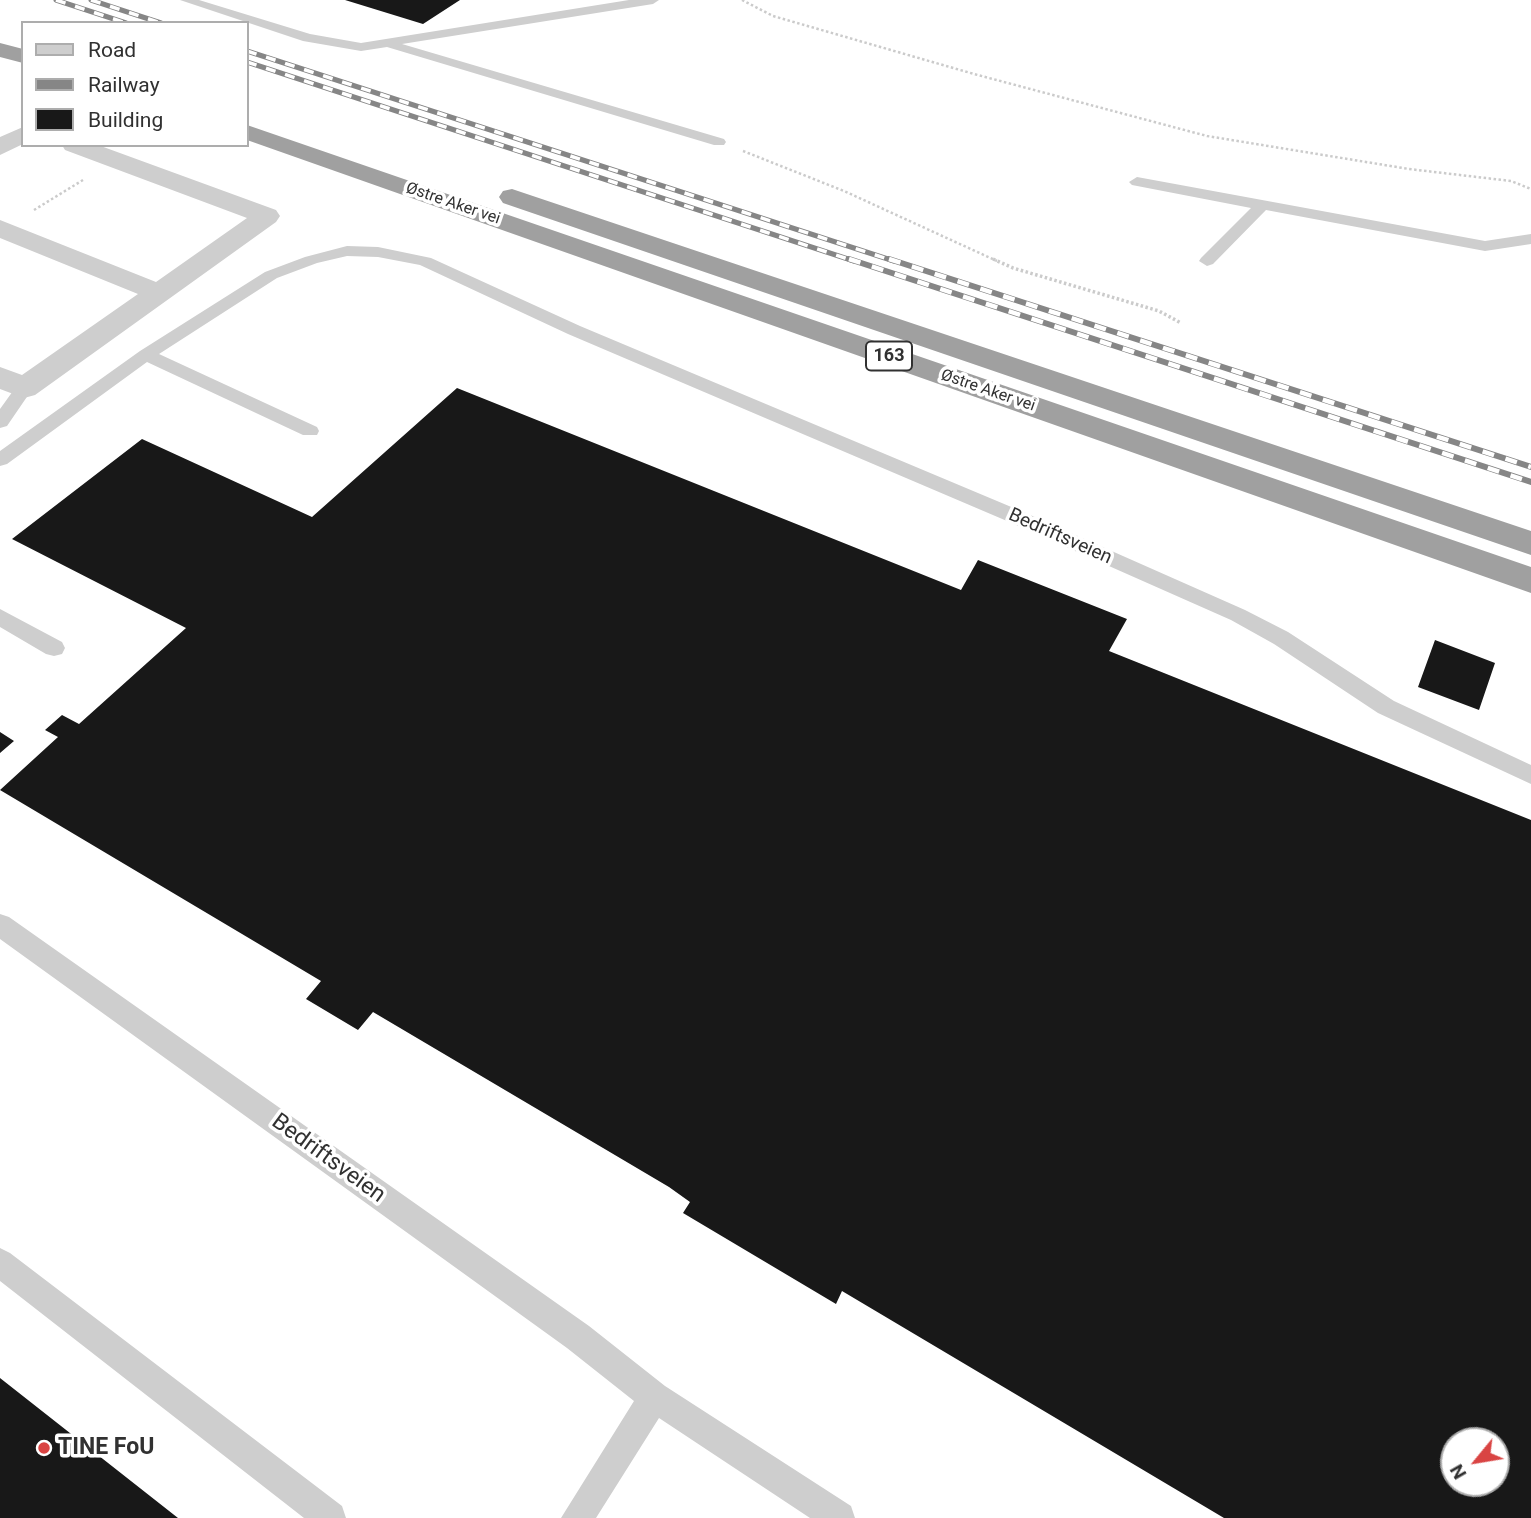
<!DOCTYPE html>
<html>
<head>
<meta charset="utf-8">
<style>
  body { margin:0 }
  #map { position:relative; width:1531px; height:1518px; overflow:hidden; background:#fff; font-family:Roboto,sans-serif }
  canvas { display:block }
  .legend { position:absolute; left:21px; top:21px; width:228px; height:126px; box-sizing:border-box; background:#fff; border:2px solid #adadad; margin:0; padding:9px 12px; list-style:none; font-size:21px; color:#313131 }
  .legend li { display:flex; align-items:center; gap:14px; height:35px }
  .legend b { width:35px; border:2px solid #adadad }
  .north { position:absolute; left:1440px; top:1427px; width:70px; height:70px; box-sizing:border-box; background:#fff; border:2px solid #adadad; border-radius:50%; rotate:240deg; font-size:19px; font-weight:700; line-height:28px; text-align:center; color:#313131 }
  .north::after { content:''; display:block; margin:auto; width:24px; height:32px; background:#d94443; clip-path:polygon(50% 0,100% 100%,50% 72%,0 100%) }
</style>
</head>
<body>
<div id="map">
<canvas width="1531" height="1518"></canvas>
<ul class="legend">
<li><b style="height:9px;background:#cecece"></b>Road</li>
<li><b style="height:9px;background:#868686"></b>Railway</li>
<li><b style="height:19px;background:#181818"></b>Building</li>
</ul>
<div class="north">N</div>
</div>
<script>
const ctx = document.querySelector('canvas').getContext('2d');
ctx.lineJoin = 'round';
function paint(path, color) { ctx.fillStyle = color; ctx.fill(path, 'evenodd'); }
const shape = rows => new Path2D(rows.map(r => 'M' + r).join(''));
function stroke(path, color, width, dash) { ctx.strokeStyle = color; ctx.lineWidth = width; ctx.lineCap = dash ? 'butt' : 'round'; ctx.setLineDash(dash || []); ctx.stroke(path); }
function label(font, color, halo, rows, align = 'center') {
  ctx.font = font + ' Roboto,sans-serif'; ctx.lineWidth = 7; ctx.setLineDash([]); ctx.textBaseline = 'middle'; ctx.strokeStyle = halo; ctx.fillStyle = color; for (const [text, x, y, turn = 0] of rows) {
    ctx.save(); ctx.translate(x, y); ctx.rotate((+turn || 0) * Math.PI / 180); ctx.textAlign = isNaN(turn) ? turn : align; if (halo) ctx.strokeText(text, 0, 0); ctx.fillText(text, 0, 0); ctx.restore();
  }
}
const building = shape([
  [345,0,460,0,423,24],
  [457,388,961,590,978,560,1127,619,1109,651,1531,820,1531,1518,1224,1518,842,1291,836,1304,683,1213,690,1202,669,1187,373,1012,358,1030,306,999,321,981,0,790,58,737,45,730,62,715,79,724,186,628,12,539,142,439,312,517],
  [1454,1441,1496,1441,1496,1483,1454,1483],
  [1435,640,1495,663,1479,710,1418,687],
  [0,732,14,741,0,753],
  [0,1378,178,1518,0,1518]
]);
const pathFar1 = shape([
  [742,0,773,16,974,74,1207,136,1409,169,1511,181,1531,189],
  [743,151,844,191,997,261],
  [34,210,83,180]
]);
const path = shape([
  [993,259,1013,268,1159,311,1181,323]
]);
const service = shape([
  [180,0,199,0,310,34,361,43,629,0,659,0,653,4,402,44,724,139,726,142,724,145,714,145,387,47,361,51,303,41,180,0],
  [1137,177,1485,241,1531,234,1531,244,1485,251,1266,210,1213,264,1207,266,1199,261,1201,258,1251,208,1132,185,1129,182,1137,177],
  [347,246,378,247,431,258,580,326,1028,514,1245,610,1288,632,1394,701,1531,765,1531,784,1378,713,1274,644,1231,620,1014,524,568,334,420,265,378,257,347,256,317,263,277,278,159,354,317,427,319,431,317,435,303,435,147,362,7,464,0,466,0,451,140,351,265,272,305,257,347,246],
  [24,382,33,388,7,426,0,428,0,409,18,384,24,382],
  [0,609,62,642,65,648,62,654,54,656,46,654,0,627,0,609],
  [0,914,9,917,589,1326,665,1386,851,1506,855,1518,810,1518,659,1418,596,1518,561,1518,634,1401,567,1348,0,939,0,914],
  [0,1248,10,1253,342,1506,346,1518,304,1518,0,1281,0,1248]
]);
const minor = shape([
  [23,127,23,144,0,155,0,137,23,127],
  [62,145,98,145,276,210,280,216,276,222,35,395,24,398,0,389,0,367,22,375,138,294,0,238,0,220,156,282,247,218,65,150,62,145]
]);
const trunk = shape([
  [0,43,23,49,23,63,0,57,0,43],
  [247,125,1531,567,1531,593,247,140,247,125],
  [512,189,1531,531,1531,555,503,203,499,197,503,191,512,189]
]);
const railFar1 = shape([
  [56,0,126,23],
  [91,0,161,23],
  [247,51,894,261],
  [247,62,854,261]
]);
const rail = shape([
  [849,259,1531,482],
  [889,259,1531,467]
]);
const markers = [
  [44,1448,7,"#d94443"]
];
const farStreetnames = [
  ["Østre Aker vei",453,204,19],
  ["Østre Aker vei",988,391,19]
];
const shields = [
  [889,356,46]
];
const shieldNames = [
  ["163",889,356]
];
const streetNames = [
  ["Bedriftsveien",1060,537,24]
];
const nearStreetnames = [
  ["Bedriftsveien",328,1159,36]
];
const nearPoinames = [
  ["TINE FoU",58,1448]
];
paint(building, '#181818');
stroke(pathFar1, '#cbcbcb', 2.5, [2.5, 2.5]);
stroke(path, '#cbcbcb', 3.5, [2.5, 2.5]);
paint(service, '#cecece');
paint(minor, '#cecece');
paint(trunk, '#a0a0a0');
stroke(railFar1, '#868686', 5);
stroke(rail, '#868686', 6);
stroke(railFar1, '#fff', 3.5, [10]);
stroke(rail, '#fff', 4.5, [12]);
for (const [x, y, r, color] of markers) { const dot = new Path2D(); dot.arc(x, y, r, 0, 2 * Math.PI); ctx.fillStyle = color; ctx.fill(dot); stroke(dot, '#fff', 2.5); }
label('16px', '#313131', '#fff', farStreetnames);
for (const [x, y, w] of shields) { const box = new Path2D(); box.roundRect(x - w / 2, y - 14.5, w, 29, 5); ctx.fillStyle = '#fff'; ctx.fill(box); stroke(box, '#313131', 2); }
label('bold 18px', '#313131', null, shieldNames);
label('19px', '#313131', '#fff', streetNames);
label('23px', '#313131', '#fff', nearStreetnames);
label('bold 23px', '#313131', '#fff', nearPoinames, 'left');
</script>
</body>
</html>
